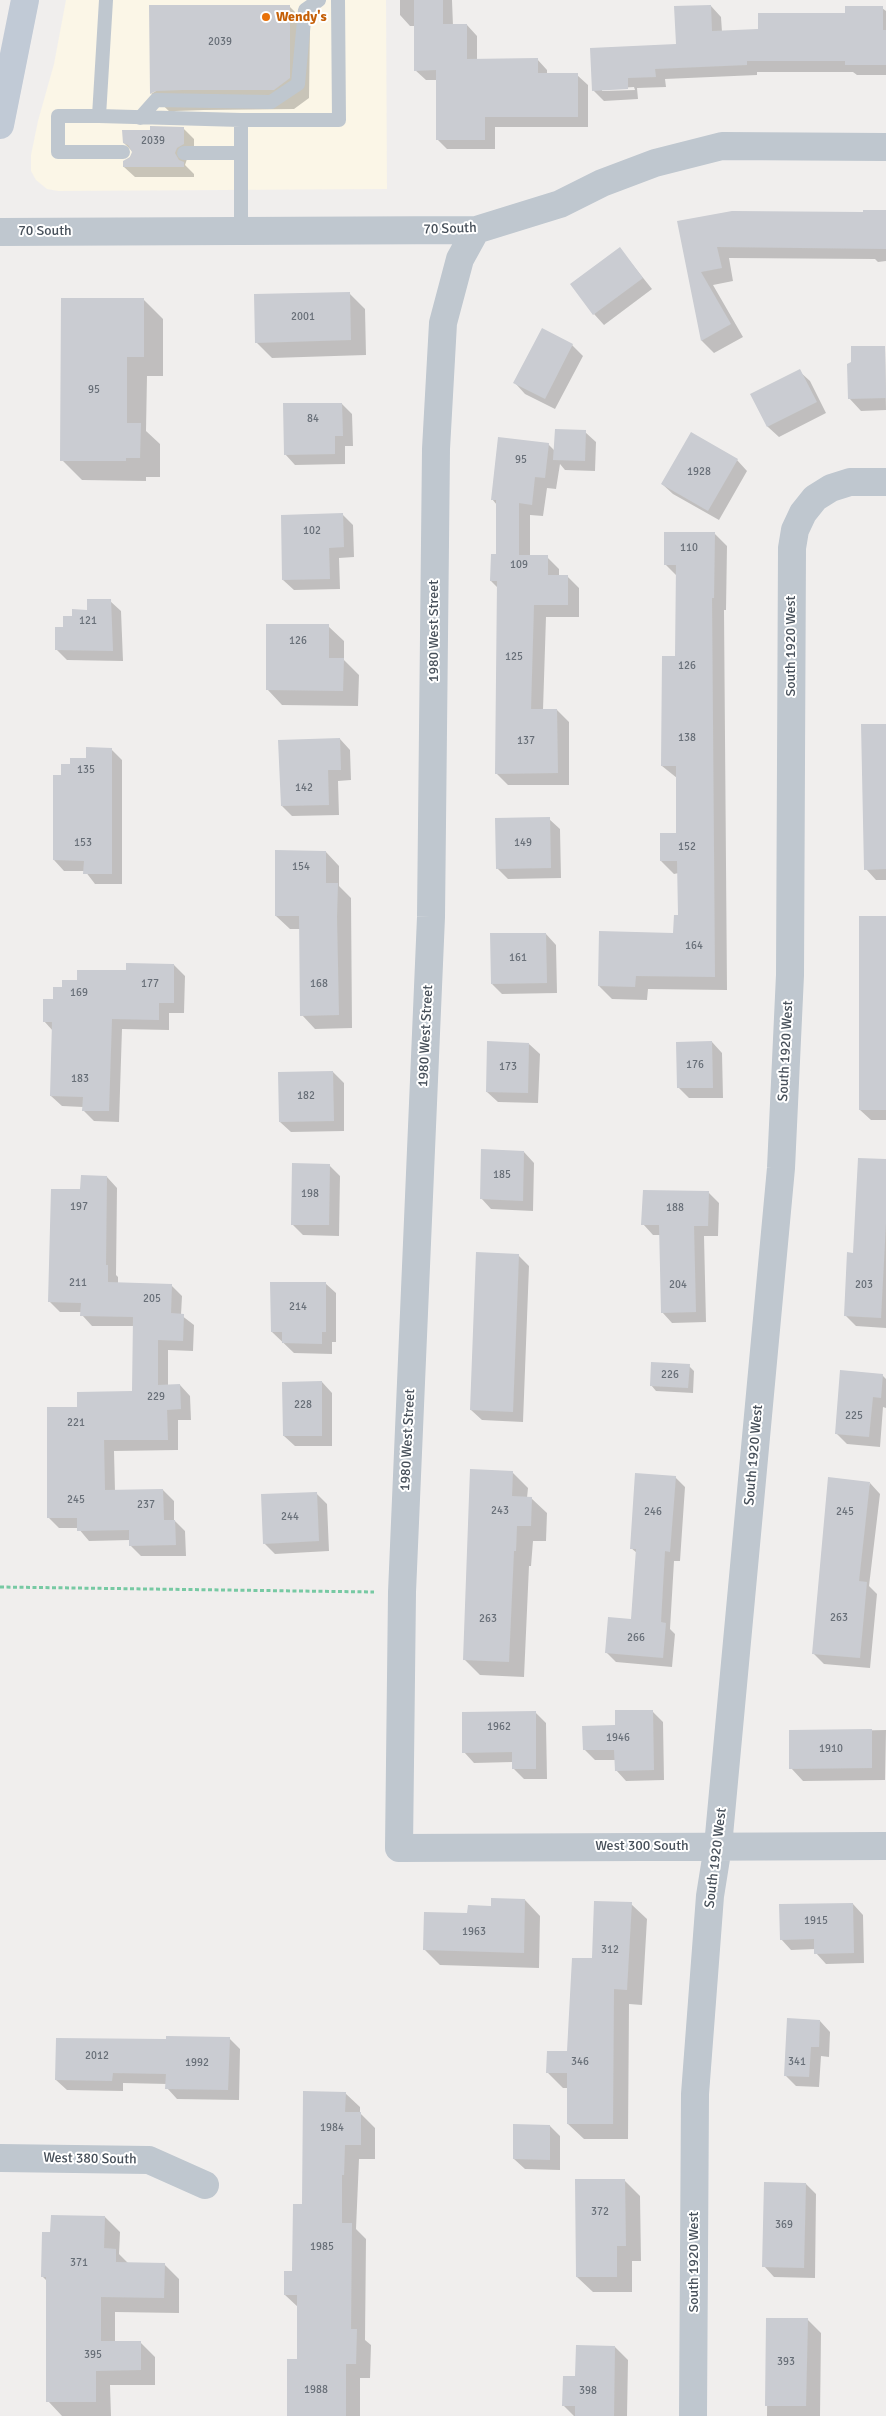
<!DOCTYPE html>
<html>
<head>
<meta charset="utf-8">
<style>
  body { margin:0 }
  canvas { display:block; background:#f0eeed }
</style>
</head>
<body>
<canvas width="886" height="2416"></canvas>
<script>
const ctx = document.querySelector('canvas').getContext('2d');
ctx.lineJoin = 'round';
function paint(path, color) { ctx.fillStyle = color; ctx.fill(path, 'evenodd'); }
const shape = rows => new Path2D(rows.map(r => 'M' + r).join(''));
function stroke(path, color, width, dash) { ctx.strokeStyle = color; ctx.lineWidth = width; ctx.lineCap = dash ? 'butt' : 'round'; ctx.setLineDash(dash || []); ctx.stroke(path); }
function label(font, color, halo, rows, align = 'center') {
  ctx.font = font + ' Signika,sans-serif'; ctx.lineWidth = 4; ctx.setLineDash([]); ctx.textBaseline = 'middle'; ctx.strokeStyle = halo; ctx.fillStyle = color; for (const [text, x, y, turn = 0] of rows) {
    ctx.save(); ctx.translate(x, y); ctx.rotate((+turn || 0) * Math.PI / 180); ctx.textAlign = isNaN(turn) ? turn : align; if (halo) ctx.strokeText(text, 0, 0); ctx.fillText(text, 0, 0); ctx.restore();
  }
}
const commercial = shape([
  [66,0,386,0,387,189,58,191,47,189,36,180,31,171,31,155,38,121,54,64]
]);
const shadow = shape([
  [400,0,452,0,453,26,467,25,477,36,477,60,537,59,547,70,547,75,577,75,588,85,588,127,495,127,495,149,447,149,437,139,437,80,426,80,415,70,415,26,410,26,400,15],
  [711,6,721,17,722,32,759,30,882,8,886,11,886,75,857,75,853,72,757,72,757,75,665,79,666,87,637,88,638,99,604,101,593,90,677,45],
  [634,87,635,90,602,91,602,89],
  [290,7,310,27,309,98,294,109,204,110,176,111,171,113,151,94],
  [183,128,194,139,194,155,187,159,185,165,194,174,194,177,135,177,124,167,133,152,124,143],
  [886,211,886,261,878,262,875,259,729,258,733,281,713,285,743,337,714,353,702,341,679,222,865,214],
  [620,249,652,289,604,325,594,314],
  [350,294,365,309,366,355,272,358,256,342],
  [143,299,163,319,163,376,147,376,146,431,160,444,160,477,146,477,146,481,82,480,62,460],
  [572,345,583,356,555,409,525,394,515,383],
  [885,347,886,410,861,411,849,398],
  [799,371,810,381,826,413,779,437,768,427,752,395],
  [342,404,352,414,353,446,345,446,345,464,295,465,285,454],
  [585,432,596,442,595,471,565,470,560,464,556,489,547,488,543,516,530,515,530,556,547,557,559,569,559,576,567,576,579,588,579,617,546,617,543,710,557,710,569,722,569,785,508,785,496,773,498,588,491,581,497,555,497,505,492,499,548,444,555,451],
  [737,460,747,471,719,520,673,494,662,484],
  [342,514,353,525,354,557,339,558,340,589,294,590,283,580],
  [714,533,727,546,726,610,724,610,727,990,648,989,647,1000,612,999,599,986,675,934,679,916,679,873,674,874,661,861,677,834,677,778,662,766,676,657,677,576,665,564],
  [110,601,121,611,123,661,67,660,56,649,64,629,73,617],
  [328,626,344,641,344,660,359,675,358,706,282,705,267,689],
  [886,725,886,880,876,880,866,869],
  [340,739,350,750,351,780,338,781,339,815,292,816,282,806],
  [111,749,122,760,122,884,95,884,85,871,64,871,54,860,71,765],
  [549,819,560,829,561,878,508,879,497,868],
  [326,852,339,866,339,886,351,898,352,1028,315,1029,302,1015,300,929,290,929,276,916],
  [886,917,886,1120,871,1120,860,1110],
  [546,934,556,945,557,993,502,994,492,984],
  [174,965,185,976,184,1013,169,1013,169,1030,122,1029,119,1122,94,1121,83,1110,83,1107,62,1106,51,1096,53,1031,44,1021,55,1000,64,988,78,981,127,971],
  [712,1042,722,1053,723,1098,689,1098,678,1087],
  [529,1044,540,1054,538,1103,498,1102,487,1092],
  [333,1072,344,1083,344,1131,291,1132,280,1122],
  [524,1152,534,1163,533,1211,491,1209,481,1198],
  [886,1161,886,1328,856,1326,846,1316,854,1254],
  [329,1165,340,1176,339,1236,303,1235,292,1224],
  [107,1177,117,1188,116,1275,118,1277,118,1284,171,1285,182,1296,181,1315,194,1325,193,1351,168,1350,168,1386,180,1385,190,1396,191,1420,178,1420,178,1450,114,1451,115,1491,163,1490,174,1501,174,1520,185,1531,186,1556,141,1556,131,1546,130,1540,89,1541,78,1528,59,1528,49,1518,78,1408,133,1392,135,1326,92,1326,82,1315,82,1312,60,1312,49,1301,82,1190],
  [709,1193,719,1203,718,1236,704,1236,706,1322,672,1323,662,1312,660,1235,653,1235,643,1224],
  [518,1255,529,1266,523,1422,482,1420,471,1410],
  [325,1283,336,1293,336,1342,332,1342,332,1354,294,1353,272,1332],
  [689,1366,694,1371,693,1393,656,1391,651,1385],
  [882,1375,886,1379,886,1408,883,1407,880,1447,847,1444,836,1433],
  [322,1382,332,1393,332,1446,295,1446,284,1436],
  [512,1472,528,1488,527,1498,531,1498,547,1513,546,1541,533,1541,531,1566,529,1566,524,1677,480,1675,464,1659],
  [675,1477,685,1487,680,1561,674,1561,670,1629,675,1634,672,1667,616,1662,606,1652,632,1621,637,1553,631,1548],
  [870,1483,880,1494,869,1586,877,1594,870,1668,824,1664,813,1653],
  [316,1493,327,1504,329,1551,275,1554,264,1543],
  [535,1712,546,1723,547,1779,524,1779,513,1768,513,1762,474,1763,464,1752],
  [653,1712,663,1722,664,1780,626,1781,616,1770,616,1760,595,1760,584,1749,616,1726],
  [886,1730,885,1780,803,1781,791,1768,790,1732],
  [525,1900,540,1916,539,1968,440,1965,425,1950,469,1915],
  [631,1904,647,1919,642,2005,629,2004,628,2139,584,2139,568,2124,568,2088,563,2088,548,2073,568,2053,593,1960],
  [853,1904,863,1915,864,1963,826,1964,816,1953,816,1949,791,1950,781,1939],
  [820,2021,830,2032,829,2057,821,2056,819,2087,796,2086,786,2076],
  [229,2038,240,2049,239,2100,177,2099,167,2088,167,2084,123,2083,123,2091,67,2090,56,2080,168,2040],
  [345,2093,360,2107,360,2113,375,2128,375,2159,359,2159,356,2229,366,2239,365,2340,371,2345,370,2378,360,2378,360,2416,288,2416,298,2360,299,2308,285,2295,294,2272,303,2205],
  [550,2126,560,2136,560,2170,525,2169,514,2159],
  [624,2180,640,2196,641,2261,632,2261,632,2292,593,2292,577,2277],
  [806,2184,816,2194,815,2278,774,2277,764,2266],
  [105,2217,120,2232,119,2254,129,2264,164,2264,179,2279,179,2313,115,2312,115,2342,140,2342,155,2357,155,2385,110,2385,111,2416,62,2416,48,2401,47,2281,42,2276,52,2234],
  [768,2319,807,2319,821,2333,820,2416,767,2416],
  [615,2347,628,2360,627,2416,574,2416,563,2405,577,2377]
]);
const building = shape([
  [414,0,443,0,443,24,467,24,467,59,538,58,538,73,578,73,578,117,485,117,485,140,436,140,436,70,414,71],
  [149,5,290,5,290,78,274,90,183,90,156,91,150,94],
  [711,5,712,31,758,29,758,13,845,13,845,6,883,6,883,30,886,30,886,65,845,65,845,61,747,61,747,65,655,69,656,77,628,78,628,89,592,91,590,48,676,44,674,6],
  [150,126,184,127,184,144,177,148,175,153,179,160,184,162,184,167,123,167,123,161,130,157,132,152,128,145,123,143,122,130,150,130],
  [863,210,886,210,886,249,717,247,722,268,701,272,731,324,701,341,677,221,732,211,863,212],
  [620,247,643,278,593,315,570,284],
  [350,292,351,340,255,343,254,294],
  [61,298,144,298,144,357,127,357,127,423,141,423,140,458,126,458,126,461,60,461],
  [542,328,573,344,545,399,513,383],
  [851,346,885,346,886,398,848,399,847,364,851,362],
  [800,369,817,402,767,427,750,394],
  [283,403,342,403,343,436,335,436,335,454,284,455],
  [555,429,586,430,585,461,553,460],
  [691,432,738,459,708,511,661,484],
  [498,437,549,443,545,478,535,477,532,505,519,503,519,555,548,555,548,575,568,575,568,605,534,605,531,709,557,709,558,773,495,774,497,581,490,581,491,554,496,554,496,500,491,500],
  [343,513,344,547,329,548,330,579,282,580,281,515],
  [664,532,715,532,714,598,712,598,715,977,636,976,635,987,598,986,599,931,673,933,674,915,678,915,677,861,660,861,660,833,676,833,676,766,661,766,662,656,675,656,676,565,664,565],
  [87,599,111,599,113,651,55,650,55,627,63,627,63,616,72,616,72,609,87,610],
  [266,624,329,624,329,658,344,658,343,691,266,690],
  [861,724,886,724,886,869,864,870],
  [340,738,341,770,328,770,329,805,281,806,278,740],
  [86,747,112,748,112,874,83,874,84,861,53,860,53,775,61,775,61,764,70,764,70,758,86,758],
  [550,817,551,868,496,869,495,818],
  [275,850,326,851,326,883,338,883,337,917,339,1015,300,1016,299,916,275,916],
  [859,916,886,916,886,1110,859,1110],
  [490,933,546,933,547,983,491,984],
  [126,963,174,964,174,1003,159,1003,159,1020,112,1019,109,1111,82,1111,83,1097,50,1096,52,1022,43,1022,43,999,53,999,53,987,62,987,62,980,77,980,77,970,126,970],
  [487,1041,529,1043,528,1093,486,1092],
  [712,1041,713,1088,677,1088,676,1042],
  [333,1071,334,1121,279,1122,278,1072],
  [481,1149,524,1151,523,1201,480,1199],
  [858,1158,886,1159,886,1223,881,1318,844,1316,847,1252,853,1253],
  [292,1163,330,1164,329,1225,291,1225],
  [81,1175,107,1176,106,1265,108,1265,108,1282,172,1284,171,1313,184,1314,183,1341,158,1340,158,1385,180,1384,181,1409,167,1410,168,1440,104,1440,105,1490,163,1489,164,1520,175,1520,176,1545,129,1546,129,1530,77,1531,77,1518,47,1518,47,1407,77,1407,77,1392,132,1391,133,1317,80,1316,81,1303,48,1302,51,1189,80,1189],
  [643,1190,709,1191,708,1226,694,1226,696,1312,661,1313,659,1225,641,1225],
  [476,1252,519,1254,513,1412,470,1410],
  [270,1282,326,1282,326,1332,322,1332,322,1344,282,1343,282,1332,271,1332],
  [651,1362,690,1364,688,1388,650,1386],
  [840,1370,883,1374,881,1398,873,1397,869,1437,835,1434],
  [322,1381,322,1436,283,1436,282,1382],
  [470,1469,513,1471,512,1496,532,1497,531,1526,517,1526,516,1551,514,1551,509,1662,463,1660],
  [635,1473,676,1476,670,1552,665,1551,661,1622,666,1623,663,1658,605,1653,608,1617,631,1619,636,1549,630,1549],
  [828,1477,870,1482,859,1581,867,1582,860,1658,812,1654],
  [317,1492,319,1541,263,1544,261,1494],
  [615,1710,653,1710,654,1770,615,1771,614,1750,583,1750,582,1726,615,1725],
  [536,1711,536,1769,512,1769,512,1752,462,1753,462,1712],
  [872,1729,872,1768,789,1769,789,1730],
  [491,1898,525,1899,524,1953,423,1950,424,1912,467,1913,468,1905,491,1906],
  [594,1901,632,1902,627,1990,614,1989,613,2124,567,2124,567,2073,546,2073,547,2051,567,2051,572,1958,592,1958],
  [853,1903,854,1953,814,1954,814,1939,780,1940,779,1904],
  [787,2018,820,2020,819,2047,811,2047,809,2077,784,2076],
  [166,2036,230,2037,228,2090,165,2089,166,2074,113,2073,112,2081,55,2080,56,2038,166,2039],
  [303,2091,346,2092,345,2112,361,2112,361,2145,345,2145,344,2175,342,2175,342,2223,352,2223,351,2329,357,2329,356,2364,346,2364,346,2416,287,2416,287,2359,297,2359,297,2295,284,2295,284,2271,292,2271,293,2204,302,2204],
  [513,2124,550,2125,550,2160,513,2159],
  [575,2179,625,2179,626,2246,617,2246,617,2277,576,2277],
  [764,2182,806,2183,804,2268,762,2267],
  [51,2215,105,2216,104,2248,116,2249,116,2262,165,2263,164,2298,101,2297,101,2341,141,2341,141,2370,96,2371,96,2402,46,2402,46,2277,41,2277,42,2232,50,2232],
  [766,2318,808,2318,806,2406,765,2406],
  [576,2345,615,2346,614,2416,575,2416,575,2406,562,2406,563,2376,575,2376]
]);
const path = shape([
  [0,1587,374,1592]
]);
const lane = shape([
  [106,0,99,116,241,120,339,120,338,0],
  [99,116,58,116,58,152,123,152],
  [140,118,156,100,271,102,298,84,305,10,319,0],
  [241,120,241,231],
  [184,153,241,153]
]);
const street = shape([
  [476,230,460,259,443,323,436,449,431,917,402,1592,399,1848,886,1846],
  [0,232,476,230,560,204,602,183,655,163,722,146,886,147],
  [0,2158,149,2160,205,2185],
  [693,2416,695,2094,710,1896,718,1846,781,1168,790,975,792,548,795,530,803,513,815,498,831,488,850,482,886,482]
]);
const secondary = shape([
  [0,125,25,0]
]);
const markers = [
  [266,17,5,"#e8710a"]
];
const numberNames = [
  ["2039",220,42],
  ["2039",153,141],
  ["2001",303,317],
  ["95",94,390],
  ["84",313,419],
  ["95",521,460],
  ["1928",699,472],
  ["102",312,531],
  ["110",689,548],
  ["109",519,565],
  ["121",88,621],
  ["126",298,641],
  ["125",514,657],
  ["126",687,666],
  ["138",687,738],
  ["137",526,741],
  ["135",86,770],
  ["142",304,788],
  ["153",83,843],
  ["149",523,843],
  ["152",687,847],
  ["154",301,867],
  ["164",694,946],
  ["161",518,958],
  ["177",150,984],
  ["168",319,984],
  ["169",79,993],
  ["176",695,1065],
  ["173",508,1067],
  ["183",80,1079],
  ["182",306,1096],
  ["185",502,1175],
  ["198",310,1194],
  ["197",79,1207],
  ["188",675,1208],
  ["211",78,1283],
  ["204",678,1285],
  ["203",864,1285],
  ["205",152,1299],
  ["214",298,1307],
  ["226",670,1375],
  ["229",156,1397],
  ["228",303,1405],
  ["225",854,1416],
  ["221",76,1423],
  ["245",76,1500],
  ["237",146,1505],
  ["243",500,1511],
  ["246",653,1512],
  ["245",845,1512],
  ["244",290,1517],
  ["263",839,1618],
  ["263",488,1619],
  ["266",636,1638],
  ["1962",499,1727],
  ["1946",618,1738],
  ["1910",831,1749],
  ["1915",816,1921],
  ["1963",474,1932],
  ["312",610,1950],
  ["2012",97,2056],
  ["346",580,2062],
  ["341",797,2062],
  ["1992",197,2063],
  ["1984",332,2128],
  ["372",600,2212],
  ["369",784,2225],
  ["1985",322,2247],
  ["371",79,2263],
  ["395",93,2355],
  ["393",786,2362],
  ["1988",316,2390],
  ["398",588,2391]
];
const foodNames = [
  ["Wendy's",276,17]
];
const streetNames = [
  ["70 South",450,229,-2],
  ["70 South",45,231],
  ["1980 West Street",434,631,-90],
  ["South 1920 West",791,646,-90],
  ["1980 West Street",426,1036,-87],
  ["South 1920 West",786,1051,-87],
  ["1980 West Street",408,1440,-87],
  ["South 1920 West",754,1455,-85],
  ["West 300 South",642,1846],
  ["South 1920 West",716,1858,-83],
  ["West 380 South",90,2159,1],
  ["South 1920 West",694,2262,-90]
];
paint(commercial, '#fbf6e7');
paint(shadow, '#0003');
paint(building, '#caccd2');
stroke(path, '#77c9a3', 3, [4, 2.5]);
stroke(lane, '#bfc7cf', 14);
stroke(street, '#bfc7cf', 28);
stroke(secondary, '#c1cad6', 28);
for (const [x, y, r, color] of markers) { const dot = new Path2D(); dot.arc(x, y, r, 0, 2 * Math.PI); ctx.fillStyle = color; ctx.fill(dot); stroke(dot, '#fff', 2); }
label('11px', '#686f78', null, numberNames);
label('bold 14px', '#c56008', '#fff', foodNames, 'left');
label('14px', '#47505a', '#fff', streetNames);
</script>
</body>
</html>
